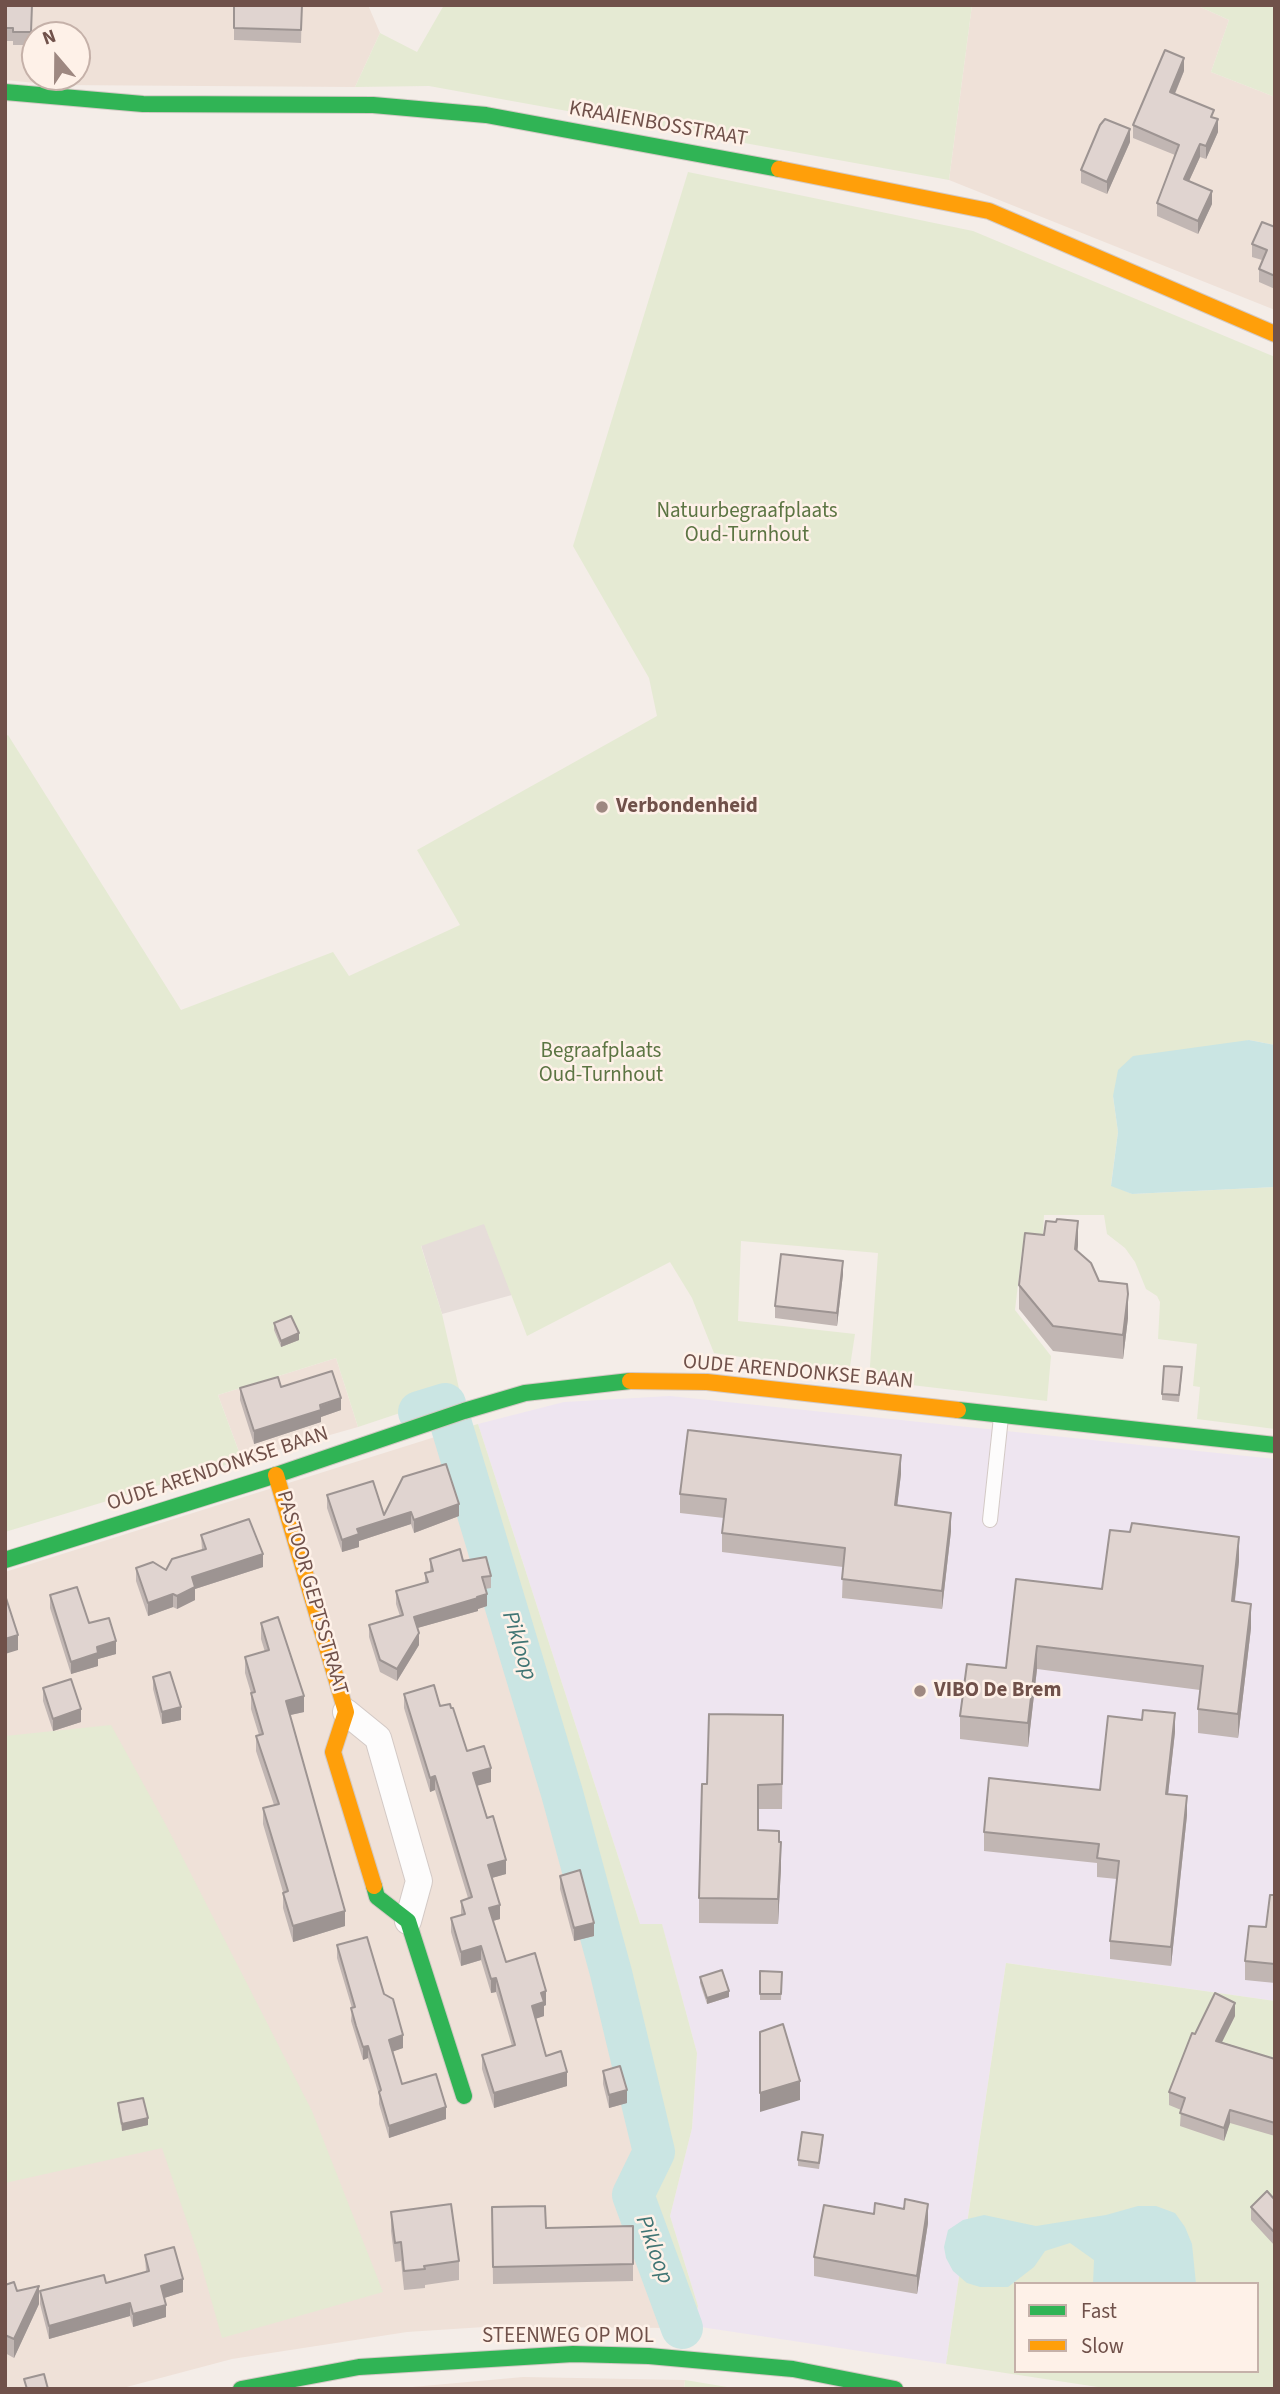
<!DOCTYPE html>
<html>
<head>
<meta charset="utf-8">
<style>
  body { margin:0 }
  #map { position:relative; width:1280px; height:2394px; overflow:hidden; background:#f4ede8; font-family:"Source Sans 3",sans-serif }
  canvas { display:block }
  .frame { position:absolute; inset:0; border:7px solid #70514a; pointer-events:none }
  .legend { position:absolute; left:1014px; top:2282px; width:245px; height:91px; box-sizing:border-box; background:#fef1e8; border:2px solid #c5b1a9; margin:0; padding:9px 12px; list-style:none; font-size:21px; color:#70514a }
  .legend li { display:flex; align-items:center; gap:14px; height:35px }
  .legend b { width:35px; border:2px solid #c5b1a9 }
  .north { position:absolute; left:21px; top:21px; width:70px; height:70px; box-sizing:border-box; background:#fef1e8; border:2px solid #c5b1a9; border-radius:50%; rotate:340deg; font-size:19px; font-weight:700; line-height:28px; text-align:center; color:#70514a }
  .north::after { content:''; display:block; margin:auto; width:24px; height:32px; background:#9e8881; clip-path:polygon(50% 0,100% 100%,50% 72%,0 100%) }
</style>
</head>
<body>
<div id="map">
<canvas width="1280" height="2394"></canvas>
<div class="frame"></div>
<ul class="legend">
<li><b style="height:9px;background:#30b455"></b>Fast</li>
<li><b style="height:9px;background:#ff9f0a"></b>Slow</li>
</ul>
<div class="north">N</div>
</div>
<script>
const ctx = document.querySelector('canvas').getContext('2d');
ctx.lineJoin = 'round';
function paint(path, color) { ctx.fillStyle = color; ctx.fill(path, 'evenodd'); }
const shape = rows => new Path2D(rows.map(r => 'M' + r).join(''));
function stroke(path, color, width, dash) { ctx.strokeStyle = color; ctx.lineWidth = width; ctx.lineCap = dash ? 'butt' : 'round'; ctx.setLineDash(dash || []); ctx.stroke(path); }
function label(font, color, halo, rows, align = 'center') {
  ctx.font = font + ' "Source Sans 3",sans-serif'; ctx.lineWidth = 5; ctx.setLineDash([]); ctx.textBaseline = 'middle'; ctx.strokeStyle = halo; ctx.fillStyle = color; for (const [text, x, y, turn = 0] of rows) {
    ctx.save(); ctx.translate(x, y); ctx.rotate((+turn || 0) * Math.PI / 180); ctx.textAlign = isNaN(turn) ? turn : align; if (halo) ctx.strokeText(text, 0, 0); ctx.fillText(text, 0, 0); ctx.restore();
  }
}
const residential = shape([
  [5,5,368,5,380,33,355,87,56,85,5,80],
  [35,35,77,35,77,77,35,77],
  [972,5,1196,5,1229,20,1211,72,1275,97,1275,310,949,180],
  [336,1358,358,1427,242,1460,218,1395],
  [454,1431,562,1793,604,1977,654,2152,634,2195,682,2328,484,2327,407,2332,232,2359,119,2389,5,2389,5,1572],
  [523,2377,685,2380,684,2389,390,2389]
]);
const industrial = shape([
  [485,1223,512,1295,442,1314,421,1245]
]);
const education = shape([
  [670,1396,1275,1459,1275,2001,1006,1963,946,2364,694,2326,698,2306,670,2216,692,2128,697,2053,662,1925,640,1924,478,1424,564,1402]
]);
const green = shape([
  [444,5,972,5,949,180,429,86,355,87,380,33,417,52],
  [1196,5,1275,5,1275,97,1211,72,1229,20],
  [688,172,973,231,1275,357,1275,1045,1249,1040,1113,1096,1118,1132,1111,1185,1132,1194,1275,1187,1275,1429,1197,1419,1200,1387,1193,1386,1197,1344,1158,1339,1160,1302,1157,1296,1146,1289,1135,1262,1125,1248,1107,1234,1104,1215,1044,1215,1042,1251,1022,1250,1015,1310,1051,1356,1047,1401,869,1380,878,1253,741,1241,738,1321,855,1334,849,1373,714,1353,692,1298,670,1262,527,1336,484,1224,421,1246,442,1314,460,1393,358,1427,336,1358,218,1395,242,1460,5,1532,5,737,8,735,181,1010,333,952,349,976,460,925,417,850,657,716,649,678,573,546],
  [478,1424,640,1924,662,1924,697,2053,692,2128,670,2216,698,2306,694,2326,682,2328,633,2195,654,2152,562,1793,454,1431],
  [111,1725,166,1825,312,2111,383,2292,222,2338,199,2257,162,2148,5,2183,5,1736],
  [1006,1963,1275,2001,1275,2389,1111,2389,946,2364],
  [1016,2284,1257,2284,1257,2371,1016,2371],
  [685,2380,739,2389,684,2389]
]);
const water = shape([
  [1249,1040,1275,1045,1275,1187,1132,1194,1111,1186,1118,1132,1113,1096,1118,1070,1133,1056],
  [1138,2206,1156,2206,1175,2213,1185,2227,1192,2244,1196,2284,1093,2284,1094,2260,1070,2243,1045,2251,1034,2267,1008,2287,980,2287,967,2283,953,2271,946,2258,944,2247,948,2230,963,2220,984,2215,1036,2226,1106,2215]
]);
const river = shape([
  [419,1412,445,1404,562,1793,611,1973,654,2152,633,2195,682,2328]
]);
const lane = shape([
  [990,1520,1001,1417]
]);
const street = shape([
  [346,1712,378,1738,419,1881,408,1921]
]);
const fast = shape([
  [5,92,143,104,373,105,486,115,779,169],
  [958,1410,1275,1445],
  [5,1560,276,1475,464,1411,525,1393,630,1381],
  [374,1886,377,1897,408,1921,464,2096],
  [241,2389,359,2367,573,2354,649,2356,793,2369,895,2389]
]);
const slow = shape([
  [779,169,989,211,1275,334],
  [630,1381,707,1382,958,1410],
  [276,1475,346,1712,333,1752,374,1886]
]);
const wall = shape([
  [5,5,32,5,31,45,13,45,13,41,5,41],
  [234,5,302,5,301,43,234,40],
  [1184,71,1175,94,1214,118,1218,132,1206,159,1200,157,1189,181,1212,204,1198,234,1157,216,1157,203,1175,155,1133,138,1133,125],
  [1130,142,1107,194,1081,183,1081,170],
  [1275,227,1275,289,1259,282,1259,269,1262,260,1252,257,1252,244],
  [1078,1245,1077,1251,1128,1318,1123,1359,1053,1351,1019,1309,1019,1285],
  [843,1274,837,1326,775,1318,775,1306],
  [274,1323,299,1340,281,1347,274,1330],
  [1182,1374,1179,1402,1162,1400,1162,1394],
  [281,1387,341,1410,321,1417,321,1422,254,1444,240,1400,240,1388],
  [901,1474,897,1505,951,1531,942,1609,842,1598,843,1567,722,1552,722,1533,724,1518,680,1513,680,1494],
  [403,1477,459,1516,414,1533,411,1524,359,1541,359,1547,342,1552,327,1508,327,1495,384,1515],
  [201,1535,263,1567,195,1589,195,1600,177,1609,173,1607,148,1616,136,1581,136,1568,166,1570,202,1550],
  [430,1559,463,1561,491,1576,491,1588,485,1589,487,1606,478,1609,478,1611,417,1628,419,1645,397,1681,380,1672,369,1637,369,1625,400,1616,396,1604,396,1591,425,1583,425,1573,430,1572],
  [1239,1561,1235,1601,1251,1628,1238,1738,1198,1733,1198,1709,1200,1690,1037,1669,1028,1747,960,1739,960,1716,1006,1668,1102,1589],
  [50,1595,89,1623,116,1654,98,1659,98,1666,71,1674,50,1608],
  [261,1623,304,1712,290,1715,345,1926,293,1942,283,1908,283,1892,263,1824,263,1808,274,1805,256,1751,256,1736,259,1735,251,1709,251,1693,245,1673,245,1657,265,1652,261,1639],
  [153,1677,181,1720,162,1724,153,1689],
  [43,1688,81,1722,53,1731,43,1701],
  [404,1694,440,1706,467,1751,491,1782,477,1785,506,1874,492,1878,500,1919,493,1921,506,1962,546,2005,544,2006,544,2016,535,2019,546,2056,567,2086,494,2108,482,2069,482,2055,512,2046,496,1992,491,1993,481,1960,461,1966,451,1932,451,1918,461,1915,461,1901,468,1898,435,1790,430,1792,404,1708],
  [1175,1732,1168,1794,1187,1815,1171,1966,1110,1959,1110,1941,1117,1879,1097,1877,1097,1863,984,1851,984,1832,1100,1790],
  [783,1740,782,1809,758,1809,758,1830,779,1842,781,1867,778,1924,699,1923,699,1898,707,1784],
  [560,1876,594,1936,574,1941,560,1889],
  [1275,1895,1275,1983,1245,1980,1245,1961,1266,1927],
  [337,1945,384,1994,403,2048,393,2051,402,2084,446,2119,389,2138,379,2104,379,2095,368,2058,363,2060,351,2021,352,2008,337,1958],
  [760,1971,782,1972,781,2000,760,2000],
  [700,1977,729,1997,707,2004,700,1983],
  [1235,2016,1222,2042,1275,2059,1275,2136,1230,2123,1224,2141,1180,2126,1181,2110,1169,2105,1169,2092,1195,2034],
  [603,2071,627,2103,609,2108,603,2084],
  [118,2103,148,2125,122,2131,118,2110],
  [823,2141,819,2169,798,2166,798,2160],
  [1275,2200,1275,2246,1251,2220,1251,2207],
  [492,2207,546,2228,633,2226,633,2281,493,2284],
  [391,2212,459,2261,459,2280,425,2285,425,2288,404,2290,401,2261,395,2262,391,2231],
  [928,2223,917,2294,814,2276,814,2257],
  [145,2255,183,2292,164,2298,166,2317,133,2327,130,2316,49,2339,40,2304,40,2291,106,2283,146,2272],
  [5,2285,39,2304,14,2358,5,2353]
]);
const shadedWall = shape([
  [1184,58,1184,71,1170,105,1170,92],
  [1218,119,1218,132,1206,159,1206,146],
  [1130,129,1130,142,1107,194,1107,182],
  [1200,144,1200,157,1184,192,1184,179],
  [1212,191,1212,204,1198,234,1198,221],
  [1078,1221,1078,1245,1075,1273,1075,1249],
  [843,1261,843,1274,837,1326,837,1313],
  [1128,1294,1128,1318,1123,1359,1123,1335],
  [299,1333,299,1340,281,1347,281,1341],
  [341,1398,341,1410,321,1417,321,1422,254,1444,254,1431],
  [901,1455,901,1474,895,1524,895,1505],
  [459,1504,459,1516,414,1533,414,1520],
  [411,1512,411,1524,359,1541,359,1547,342,1552,342,1540,357,1529],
  [951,1513,951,1531,942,1609,942,1591],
  [1239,1537,1239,1561,1232,1625,1232,1601],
  [263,1554,263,1567,195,1589,195,1600,177,1609,177,1596,192,1577],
  [173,1594,173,1607,148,1616,148,1603],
  [487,1594,487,1606,478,1609,478,1611,414,1629,414,1617],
  [1251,1604,1251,1628,1238,1738,1238,1714],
  [419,1633,419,1645,397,1681,397,1669],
  [18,1635,18,1650,5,1654,5,1639],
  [116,1641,116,1654,98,1659,98,1666,71,1674,71,1662,97,1647],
  [1037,1646,1037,1669,1028,1747,1028,1723],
  [304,1696,304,1712,286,1716,286,1701],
  [181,1707,181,1720,162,1724,162,1712],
  [81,1709,81,1722,53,1731,53,1719],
  [1175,1713,1175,1732,1166,1813,1166,1794],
  [491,1768,491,1782,473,1787,473,1773],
  [435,1776,435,1790,430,1792,430,1778],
  [1187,1796,1187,1815,1171,1966,1171,1947],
  [781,1842,781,1867,778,1924,778,1899],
  [506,1860,506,1874,488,1879,488,1865],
  [500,1905,500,1919,489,1922,489,1908],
  [345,1911,345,1926,293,1942,293,1926],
  [594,1923,594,1936,574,1941,574,1928],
  [481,1946,481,1960,461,1966,461,1952],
  [496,1978,496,1992,491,1993,491,1979],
  [546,1991,546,2005,544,2006,544,2016,532,2020,532,2006,541,1993],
  [729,1991,729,1997,707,2004,707,1998],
  [1235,2003,1235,2016,1216,2054,1216,2041],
  [403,2035,403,2048,389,2053,389,2040],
  [368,2046,368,2058,363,2060,363,2047],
  [567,2072,567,2086,494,2108,494,2093],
  [800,2081,800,2100,760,2112,760,2093],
  [627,2090,627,2103,609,2108,609,2095],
  [446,2107,446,2119,389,2138,389,2126],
  [1230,2110,1230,2123,1224,2141,1224,2128],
  [148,2118,148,2125,122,2131,122,2124],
  [928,2204,928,2223,917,2294,917,2276],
  [183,2279,183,2292,161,2299,161,2286],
  [39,2286,39,2304,14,2358,14,2339],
  [130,2303,130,2316,49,2339,49,2326],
  [166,2305,166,2317,133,2327,133,2314]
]);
const building = shape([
  [5,5,32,5,31,32,13,32,13,28,5,28,5,5],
  [234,5,302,5,301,30,234,28,234,5],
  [1165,50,1184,58,1170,92,1214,110,1211,117,1218,119,1206,146,1200,144,1184,179,1212,191,1198,221,1157,203,1179,145,1133,125,1165,50],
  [1105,119,1130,129,1107,182,1081,170,1100,125,1105,119],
  [1262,222,1275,227,1275,276,1259,269,1267,250,1252,244,1262,222],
  [1057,1219,1078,1221,1075,1249,1091,1263,1099,1281,1127,1284,1128,1294,1123,1335,1053,1326,1019,1285,1025,1233,1044,1235,1046,1221,1056,1222,1057,1219],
  [781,1254,843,1261,837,1313,775,1306,781,1254],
  [291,1316,299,1333,281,1341,274,1323,291,1316],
  [1164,1366,1182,1367,1179,1395,1162,1394,1164,1366],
  [332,1371,341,1398,320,1405,321,1410,254,1431,240,1388,278,1377,281,1387,332,1371],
  [688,1430,901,1455,895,1505,951,1513,942,1591,842,1579,845,1548,722,1533,726,1499,680,1494,688,1430],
  [446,1464,459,1504,414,1520,411,1512,357,1529,359,1534,342,1540,327,1495,373,1481,384,1515,403,1477,446,1464],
  [249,1519,263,1554,192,1577,195,1587,177,1596,173,1594,148,1603,136,1568,153,1562,166,1570,172,1559,206,1549,201,1535,249,1519],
  [1132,1523,1239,1537,1232,1601,1251,1604,1238,1714,1198,1709,1203,1666,1037,1646,1028,1723,960,1716,967,1664,1006,1668,1016,1579,1102,1589,1110,1530,1130,1532,1132,1523],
  [460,1549,463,1561,486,1557,491,1576,482,1577,487,1594,477,1597,478,1598,414,1617,419,1633,397,1669,380,1660,369,1625,403,1615,396,1591,428,1582,425,1573,433,1571,430,1559,460,1549],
  [77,1587,89,1623,109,1618,116,1641,97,1647,98,1653,71,1662,50,1595,77,1587],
  [6,1598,18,1635,5,1639,5,1599,6,1598],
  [278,1617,304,1696,286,1701,345,1911,293,1926,283,1893,288,1891,263,1808,279,1804,256,1736,263,1734,251,1693,255,1692,245,1657,269,1650,261,1623,278,1617],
  [170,1672,181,1707,162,1712,153,1677,170,1672],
  [71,1679,81,1709,53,1719,43,1688,71,1679],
  [434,1685,440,1706,450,1704,451,1708,453,1708,467,1751,484,1746,491,1768,473,1773,487,1818,493,1816,506,1860,488,1865,500,1905,489,1908,506,1962,535,1953,546,1991,541,1993,544,2002,532,2006,546,2056,561,2051,567,2072,494,2093,482,2055,515,2045,496,1978,491,1979,481,1946,461,1952,451,1918,465,1914,461,1901,472,1897,435,1776,430,1778,404,1694,434,1685],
  [1143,1710,1175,1713,1166,1794,1187,1796,1171,1947,1110,1941,1119,1861,1097,1858,1099,1844,984,1832,989,1778,1100,1790,1108,1716,1142,1720,1143,1710],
  [709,1714,783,1715,782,1784,758,1785,758,1830,779,1831,779,1842,781,1842,778,1899,699,1898,702,1784,707,1784,709,1714],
  [580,1870,594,1923,574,1928,560,1876,580,1870],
  [1270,1895,1275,1895,1275,1964,1245,1961,1249,1926,1266,1927,1270,1895],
  [367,1937,384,1994,393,1999,403,2035,389,2040,402,2084,436,2074,446,2107,389,2126,379,2092,381,2090,368,2046,363,2047,356,2026,351,2008,355,2007,337,1945,367,1937],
  [722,1970,729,1991,707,1998,700,1977,722,1970],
  [760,1971,782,1972,781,1994,760,1994,760,1971],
  [1215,1993,1235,2003,1216,2041,1275,2059,1275,2123,1230,2110,1224,2128,1180,2113,1185,2098,1169,2092,1192,2033,1195,2034,1215,1993],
  [783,2024,800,2081,760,2093,760,2032,783,2024],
  [620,2066,627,2090,609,2095,603,2071,620,2066],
  [143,2098,148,2118,122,2124,118,2103,143,2098],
  [802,2132,823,2135,819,2163,798,2160,802,2132],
  [1267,2191,1275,2200,1275,2233,1251,2207,1267,2191],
  [905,2199,928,2204,917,2276,814,2257,824,2205,874,2214,875,2203,904,2209,905,2199],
  [451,2204,459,2261,424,2266,425,2269,404,2271,401,2242,395,2243,391,2212,451,2204],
  [545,2206,546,2228,633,2226,633,2264,493,2267,492,2207,545,2206],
  [174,2247,183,2279,161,2286,166,2305,133,2314,130,2303,49,2326,40,2291,104,2275,106,2283,149,2271,145,2255,174,2247],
  [14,2282,17,2291,39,2286,14,2339,5,2335,5,2285,14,2282],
  [44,2374,48,2389,27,2389,24,2379,44,2374]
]);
const markers = [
  [602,807,7,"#9e8881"],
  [920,1691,7,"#9e8881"]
];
const streetNames = [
  ["KRAAIENBOSSTRAAT",658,125,10],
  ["OUDE ARENDONKSE BAAN",798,1373,5],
  ["OUDE ARENDONKSE BAAN",218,1470,-18],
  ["PASTOOR GEPTSSTRAAT",311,1593,74],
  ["STEENWEG OP MOL",568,2337]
];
const parkNames = [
  ["Natuurbegraafplaats",747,512],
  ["Oud-Turnhout",747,536],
  ["Begraafplaats",601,1052],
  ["Oud-Turnhout",601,1076]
];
const poiNames = [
  ["Verbondenheid",616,807],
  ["VIBO De Brem",934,1691]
];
const waterNames = [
  ["Pikloop",518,1646,73],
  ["Pikloop",653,2250,70]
];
paint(residential, '#efe1d8');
paint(industrial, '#e6ddd9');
paint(education, '#eee5f0');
paint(green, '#e5ead3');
paint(water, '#cae5e3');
stroke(river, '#cae5e3', 42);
stroke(lane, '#d3c9c5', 16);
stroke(street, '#d3c9c5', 28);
stroke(fast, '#d3c9c4', 18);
stroke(slow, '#d3c9c4', 18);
stroke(lane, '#fdfcfc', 14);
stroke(street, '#fdfcfc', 26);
stroke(fast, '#30b455', 16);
stroke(slow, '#ff9f0a', 16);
paint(wall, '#c1b6b3');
paint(shadedWall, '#9d9492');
paint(building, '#e0d4d0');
stroke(building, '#9d9492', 2);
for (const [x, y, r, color] of markers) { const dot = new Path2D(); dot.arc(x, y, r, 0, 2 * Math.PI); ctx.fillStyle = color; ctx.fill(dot); stroke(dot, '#fef1e8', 2.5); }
label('21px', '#70514a', '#fef1e8', streetNames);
label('21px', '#5c7543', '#fef1e8', parkNames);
label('bold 21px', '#70514a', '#fef1e8', poiNames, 'left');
label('italic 23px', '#407574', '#fef1e8', waterNames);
</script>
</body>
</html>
